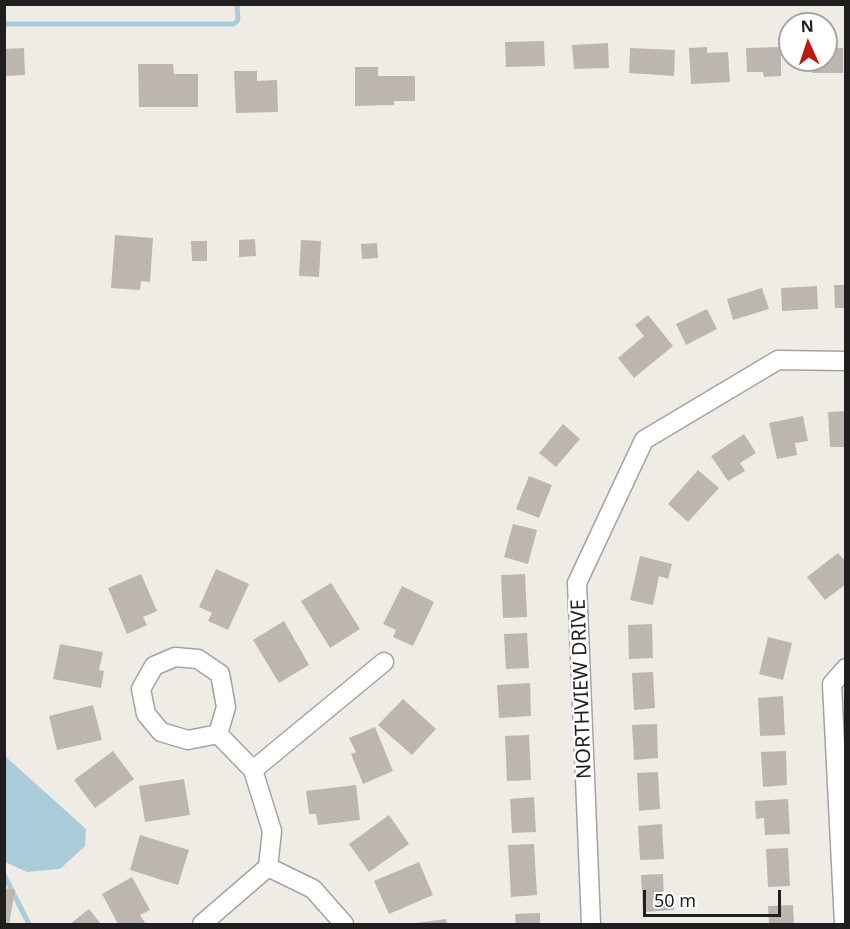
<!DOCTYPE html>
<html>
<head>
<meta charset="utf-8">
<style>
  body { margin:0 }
  #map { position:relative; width:850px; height:929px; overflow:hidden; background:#efece6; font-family:"Noto Sans",sans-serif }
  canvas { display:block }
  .frame { position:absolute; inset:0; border:6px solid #1f1f1f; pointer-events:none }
  .north { position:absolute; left:778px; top:12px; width:60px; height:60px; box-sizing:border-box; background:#fff; border:2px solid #a5a5a5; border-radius:50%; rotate:357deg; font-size:16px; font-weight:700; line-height:24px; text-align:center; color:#1f1f1f }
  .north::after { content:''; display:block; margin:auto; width:21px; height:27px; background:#be1911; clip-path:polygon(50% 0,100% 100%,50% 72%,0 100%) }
  .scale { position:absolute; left:643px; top:890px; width:138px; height:27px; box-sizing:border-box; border:3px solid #1f1f1f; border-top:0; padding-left:8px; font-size:18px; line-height:21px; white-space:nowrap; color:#1f1f1f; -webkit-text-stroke:4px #fff; paint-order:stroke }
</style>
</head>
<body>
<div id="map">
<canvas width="850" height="929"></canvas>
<div class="frame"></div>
<div class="north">N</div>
<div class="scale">50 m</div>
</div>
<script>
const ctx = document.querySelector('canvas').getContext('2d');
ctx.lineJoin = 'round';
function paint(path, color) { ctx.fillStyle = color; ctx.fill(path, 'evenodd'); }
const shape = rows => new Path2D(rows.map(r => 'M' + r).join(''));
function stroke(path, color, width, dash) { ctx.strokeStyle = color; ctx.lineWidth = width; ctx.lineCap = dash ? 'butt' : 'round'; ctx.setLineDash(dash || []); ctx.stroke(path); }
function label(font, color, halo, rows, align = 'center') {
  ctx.font = font + ' "Noto Sans",sans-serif'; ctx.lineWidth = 5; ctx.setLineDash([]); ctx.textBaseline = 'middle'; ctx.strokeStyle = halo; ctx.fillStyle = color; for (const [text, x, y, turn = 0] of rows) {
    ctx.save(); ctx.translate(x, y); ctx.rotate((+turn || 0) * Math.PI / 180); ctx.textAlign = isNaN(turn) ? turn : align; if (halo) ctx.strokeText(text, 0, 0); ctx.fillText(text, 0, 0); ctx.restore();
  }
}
const water = shape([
  [5,756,86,829,85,846,60,869,27,872,5,862]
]);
const stream = shape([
  [4,24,234,24,238,20,237,4],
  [4,875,29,924]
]);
const building = shape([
  [544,41,545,66,506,67,505,42],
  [608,43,609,68,574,69,572,45],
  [707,47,707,53,728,52,730,82,691,84,689,48],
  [781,47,781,76,764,77,763,72,747,72,746,48],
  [24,48,25,75,4,76,4,49],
  [630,48,675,50,674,76,629,73],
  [826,48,843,48,843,73,812,73,811,60,826,60],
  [138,64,173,64,174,74,198,74,198,107,139,107],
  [355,67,378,67,378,76,415,76,415,101,394,101,394,105,355,106],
  [234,71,257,71,257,81,277,80,278,112,236,113],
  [115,235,153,238,150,282,141,281,140,290,111,288],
  [255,239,256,256,239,257,239,240],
  [301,240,321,241,319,277,299,276],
  [191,241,207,241,207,261,192,261],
  [377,243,378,258,362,259,361,244],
  [834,285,846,285,846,308,835,308],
  [817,286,818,309,782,311,781,288],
  [762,288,769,309,733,320,727,299],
  [707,309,717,329,686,345,676,324],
  [648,315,673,346,634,378,618,358,644,336,635,325],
  [846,411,846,447,830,447,828,412],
  [803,416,808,441,795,443,797,455,777,459,769,423],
  [563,424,580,439,556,467,539,453],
  [744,434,756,453,740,463,745,471,728,481,711,456],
  [698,470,719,488,688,522,668,504],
  [529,476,552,485,539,518,516,509],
  [513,524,537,530,528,564,504,557],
  [838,553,846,562,846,584,825,600,807,577],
  [640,556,672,564,668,579,659,576,653,605,630,600],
  [216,569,249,584,228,630,208,621,212,613,199,607],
  [141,574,157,611,143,617,147,625,127,634,108,588],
  [525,574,527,617,503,618,501,575],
  [331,583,360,629,330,648,301,601],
  [402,586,434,602,413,646,393,637,396,630,383,624],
  [284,621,309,665,279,683,253,640],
  [652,624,653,658,629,659,628,625],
  [527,633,529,668,506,669,504,634],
  [768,637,792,643,783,680,759,674],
  [60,644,103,652,99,670,104,671,101,688,53,679],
  [653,672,655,708,634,710,632,673],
  [530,683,531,716,499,718,497,685],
  [783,696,785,735,760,736,758,698],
  [403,699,436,729,412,755,378,725],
  [93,705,102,740,57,750,49,716],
  [657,724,658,758,634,760,632,725],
  [375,727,393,771,363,784,351,754,356,752,349,738],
  [529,735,531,780,507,781,505,736],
  [113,751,134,779,95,808,74,780],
  [786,751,787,785,763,787,761,752],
  [658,772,660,809,639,811,637,773],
  [184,779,190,815,145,822,139,786],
  [356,785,360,820,318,825,316,814,309,814,306,791],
  [534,797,536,832,512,833,510,799],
  [788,799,790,834,765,835,764,818,756,819,755,801],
  [389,815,409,844,369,872,349,844],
  [662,824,664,859,640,860,638,826],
  [140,835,189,850,178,885,130,870],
  [534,844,537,895,511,897,508,845],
  [788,848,790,886,768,887,766,849],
  [419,862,433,895,389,914,374,881],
  [663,874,664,901,674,900,674,910,643,912,641,875],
  [132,877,150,910,140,915,146,924,118,924,102,894],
  [4,888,15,890,9,924,4,924],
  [793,905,794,924,769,924,768,906],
  [89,909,101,924,70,924],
  [540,913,540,924,516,924,515,914],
  [446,919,447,924,416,924,416,923]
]);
const street = shape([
  [175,657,198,659,220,674,226,707,218,734,188,740,161,732,146,714,141,689,154,666,175,657],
  [218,734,253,770,272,831,268,867,313,889,344,924],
  [253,770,384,662],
  [202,924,268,867],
  [591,924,577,583,644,440,778,360,846,361],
  [844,924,832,684,846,668]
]);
const streetNames = [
  ["NORTHVIEW DRIVE",582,689,-92]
];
paint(water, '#aaccd9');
stroke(stream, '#aaccd9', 5);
paint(building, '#bcb6af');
stroke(street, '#a3a3a3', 21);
stroke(street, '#fff', 18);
label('20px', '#1f1f1f', '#fff', streetNames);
</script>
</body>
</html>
